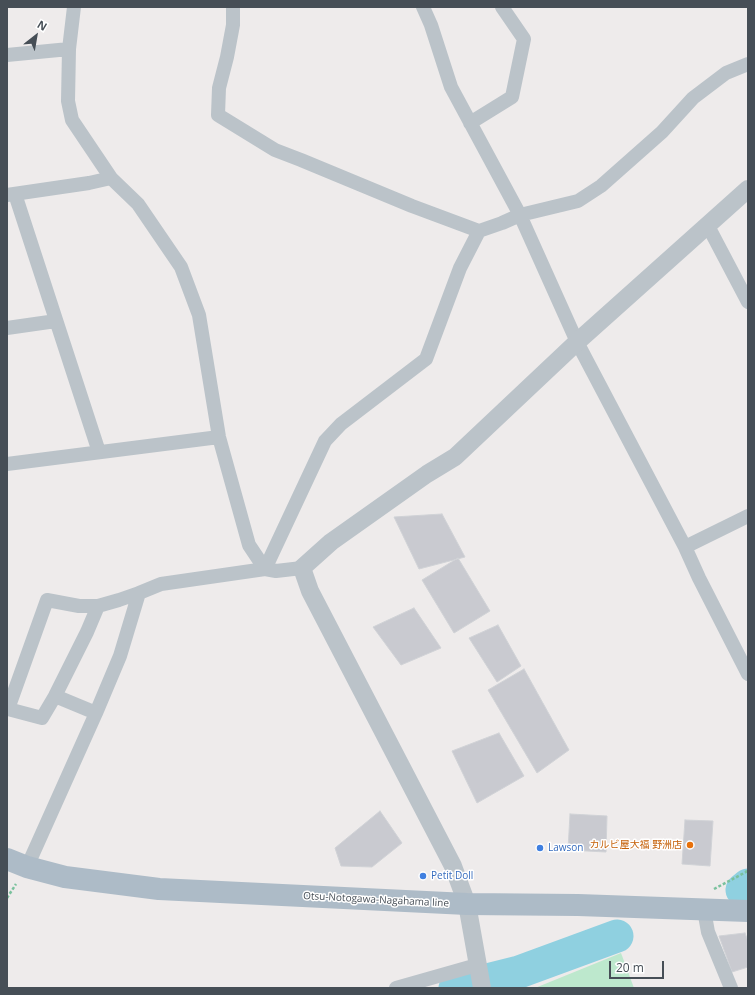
<!DOCTYPE html>
<html>
<head>
<meta charset="utf-8">
<style>
  body { margin:0 }
  #map { position:relative; width:755px; height:995px; overflow:hidden; background:#eeebeb; font-family:"Open Sans",sans-serif }
  canvas { display:block }
  .frame { position:absolute; inset:0; border:8px solid #464e56; pointer-events:none }
  .north { position:absolute; left:16px; top:16px; width:40px; height:40px; -webkit-text-stroke:3px #fff; paint-order:stroke; rotate:31deg; font-size:11px; font-weight:700; line-height:16px; text-align:center; color:#464e56 }
  .north::after { content:''; display:block; margin:auto; width:14px; height:18px; background:#464e56; clip-path:polygon(50% 0,100% 100%,50% 72%,0 100%) }
  .scale { position:absolute; left:609px; top:961px; width:55px; height:18px; box-sizing:border-box; border:2px solid #464e56; border-top:0; padding-left:5px; font-size:12px; line-height:14px; white-space:nowrap; color:#464e56; -webkit-text-stroke:3px #fff; paint-order:stroke }
</style>
</head>
<body>
<div id="map">
<canvas width="755" height="995"></canvas>
<div class="frame"></div>
<div class="north">N</div>
<div class="scale">20 m</div>
</div>
<script>
const ctx = document.querySelector('canvas').getContext('2d');
ctx.lineJoin = 'round';
function paint(path, color) { ctx.fillStyle = color; ctx.fill(path, 'evenodd'); }
const shape = rows => new Path2D(rows.map(r => 'M' + r).join(''));
function stroke(path, color, width, dash) { ctx.strokeStyle = color; ctx.lineWidth = width; ctx.lineCap = dash ? 'butt' : 'round'; ctx.setLineDash(dash || []); ctx.stroke(path); }
function label(font, color, halo, rows, align = 'center') {
  ctx.font = font + ' "Open Sans","Noto Sans JP",sans-serif'; ctx.lineWidth = 3; ctx.setLineDash([]); ctx.textBaseline = 'middle'; ctx.strokeStyle = halo; ctx.fillStyle = color; for (const [text, x, y, turn = 0] of rows) {
    ctx.save(); ctx.translate(x, y); ctx.rotate((+turn || 0) * Math.PI / 180); ctx.textAlign = isNaN(turn) ? turn : align; if (halo) ctx.strokeText(text, 0, 0); ctx.fillText(text, 0, 0); ctx.restore();
  }
}
const green = shape([
  [621,953,634,988,535,988]
]);
const river = shape([
  [742,890,748,885],
  [455,988,519,972,617,936]
]);
const building = shape([
  [442,514,465,557,419,569,394,517,442,514],
  [458,558,490,611,454,633,422,580,458,558],
  [414,608,441,648,401,665,373,627,414,608],
  [498,625,521,666,497,682,469,638,498,625],
  [524,669,569,750,537,773,488,690,524,669],
  [499,733,524,776,477,803,452,751,499,733],
  [380,811,402,843,372,867,341,866,335,848,380,811],
  [570,814,607,816,606,852,568,850,570,814],
  [685,820,713,821,710,866,682,864,685,820],
  [745,933,748,941,748,967,732,972,719,936,745,933]
]);
const path = shape([
  [714,889,746,872,748,869],
  [7,898,16,884]
]);
const minor = shape([
  [74,7,69,49,68,101,72,120,111,178,138,204,181,267,199,315,219,437,249,545,265,569,276,571,302,568],
  [233,7,233,25,227,57,219,88,218,115,275,150,301,160,412,206,479,231,502,223,520,215,578,201,601,186,662,132,693,98,726,73,748,64],
  [423,7,431,25,451,87,520,215,577,342,685,547,699,578,748,674],
  [7,55,69,49],
  [470,123,512,97,524,39,502,7],
  [15,194,99,452],
  [7,195,89,183,111,178],
  [708,226,748,302],
  [7,328,56,321],
  [7,464,219,437],
  [685,547,748,516],
  [98,606,79,606,47,600,8,709,42,718,55,696,87,632,98,606,119,600,139,593],
  [55,696,96,713],
  [27,867,96,713,120,656,139,593,161,584,265,569,325,441,341,424,426,359,460,268,479,231],
  [704,910,708,932,731,988],
  [396,988,477,965]
]);
const tertiary = shape([
  [482,988,467,904,453,866,310,591,302,568,331,542,427,474,455,457,577,342,748,189]
]);
const primary = shape([
  [7,859,27,867,65,877,159,889,467,904,578,905,748,911]
]);
const markers = [
  [690,845,4,"#e8710a"],
  [540,848,4,"#3f7fe0"],
  [423,876,4,"#3f7fe0"]
];
const foodNames = [
  ["カルビ屋大福 野洲店",682,845]
];
const shopNames = [
  ["Lawson",548,848],
  ["Petit Doll",431,876]
];
const streetNames = [
  ["Otsu-Notogawa-Nagahama line",376,900,3]
];
paint(green, '#bde8cd');
stroke(river, '#8fd0e0', 33);
paint(building, '#c9cad0');
stroke(building, '#d0d2d6', 1);
stroke(path, '#7ac19d', 2.5, [3, 2]);
stroke(minor, '#bbc3c9', 14);
stroke(tertiary, '#bbc3c9', 18);
stroke(primary, '#adbbc7', 22);
for (const [x, y, r, color] of markers) { const dot = new Path2D(); dot.arc(x, y, r, 0, 2 * Math.PI); ctx.fillStyle = color; ctx.fill(dot); stroke(dot, '#fff', 1.5); }
label('10px', '#c56008', '#fff', foodNames, 'right');
label('10px', '#366cbe', '#fff', shopNames, 'left');
label('10px', '#464e56', '#fff', streetNames);
</script>
</body>
</html>
